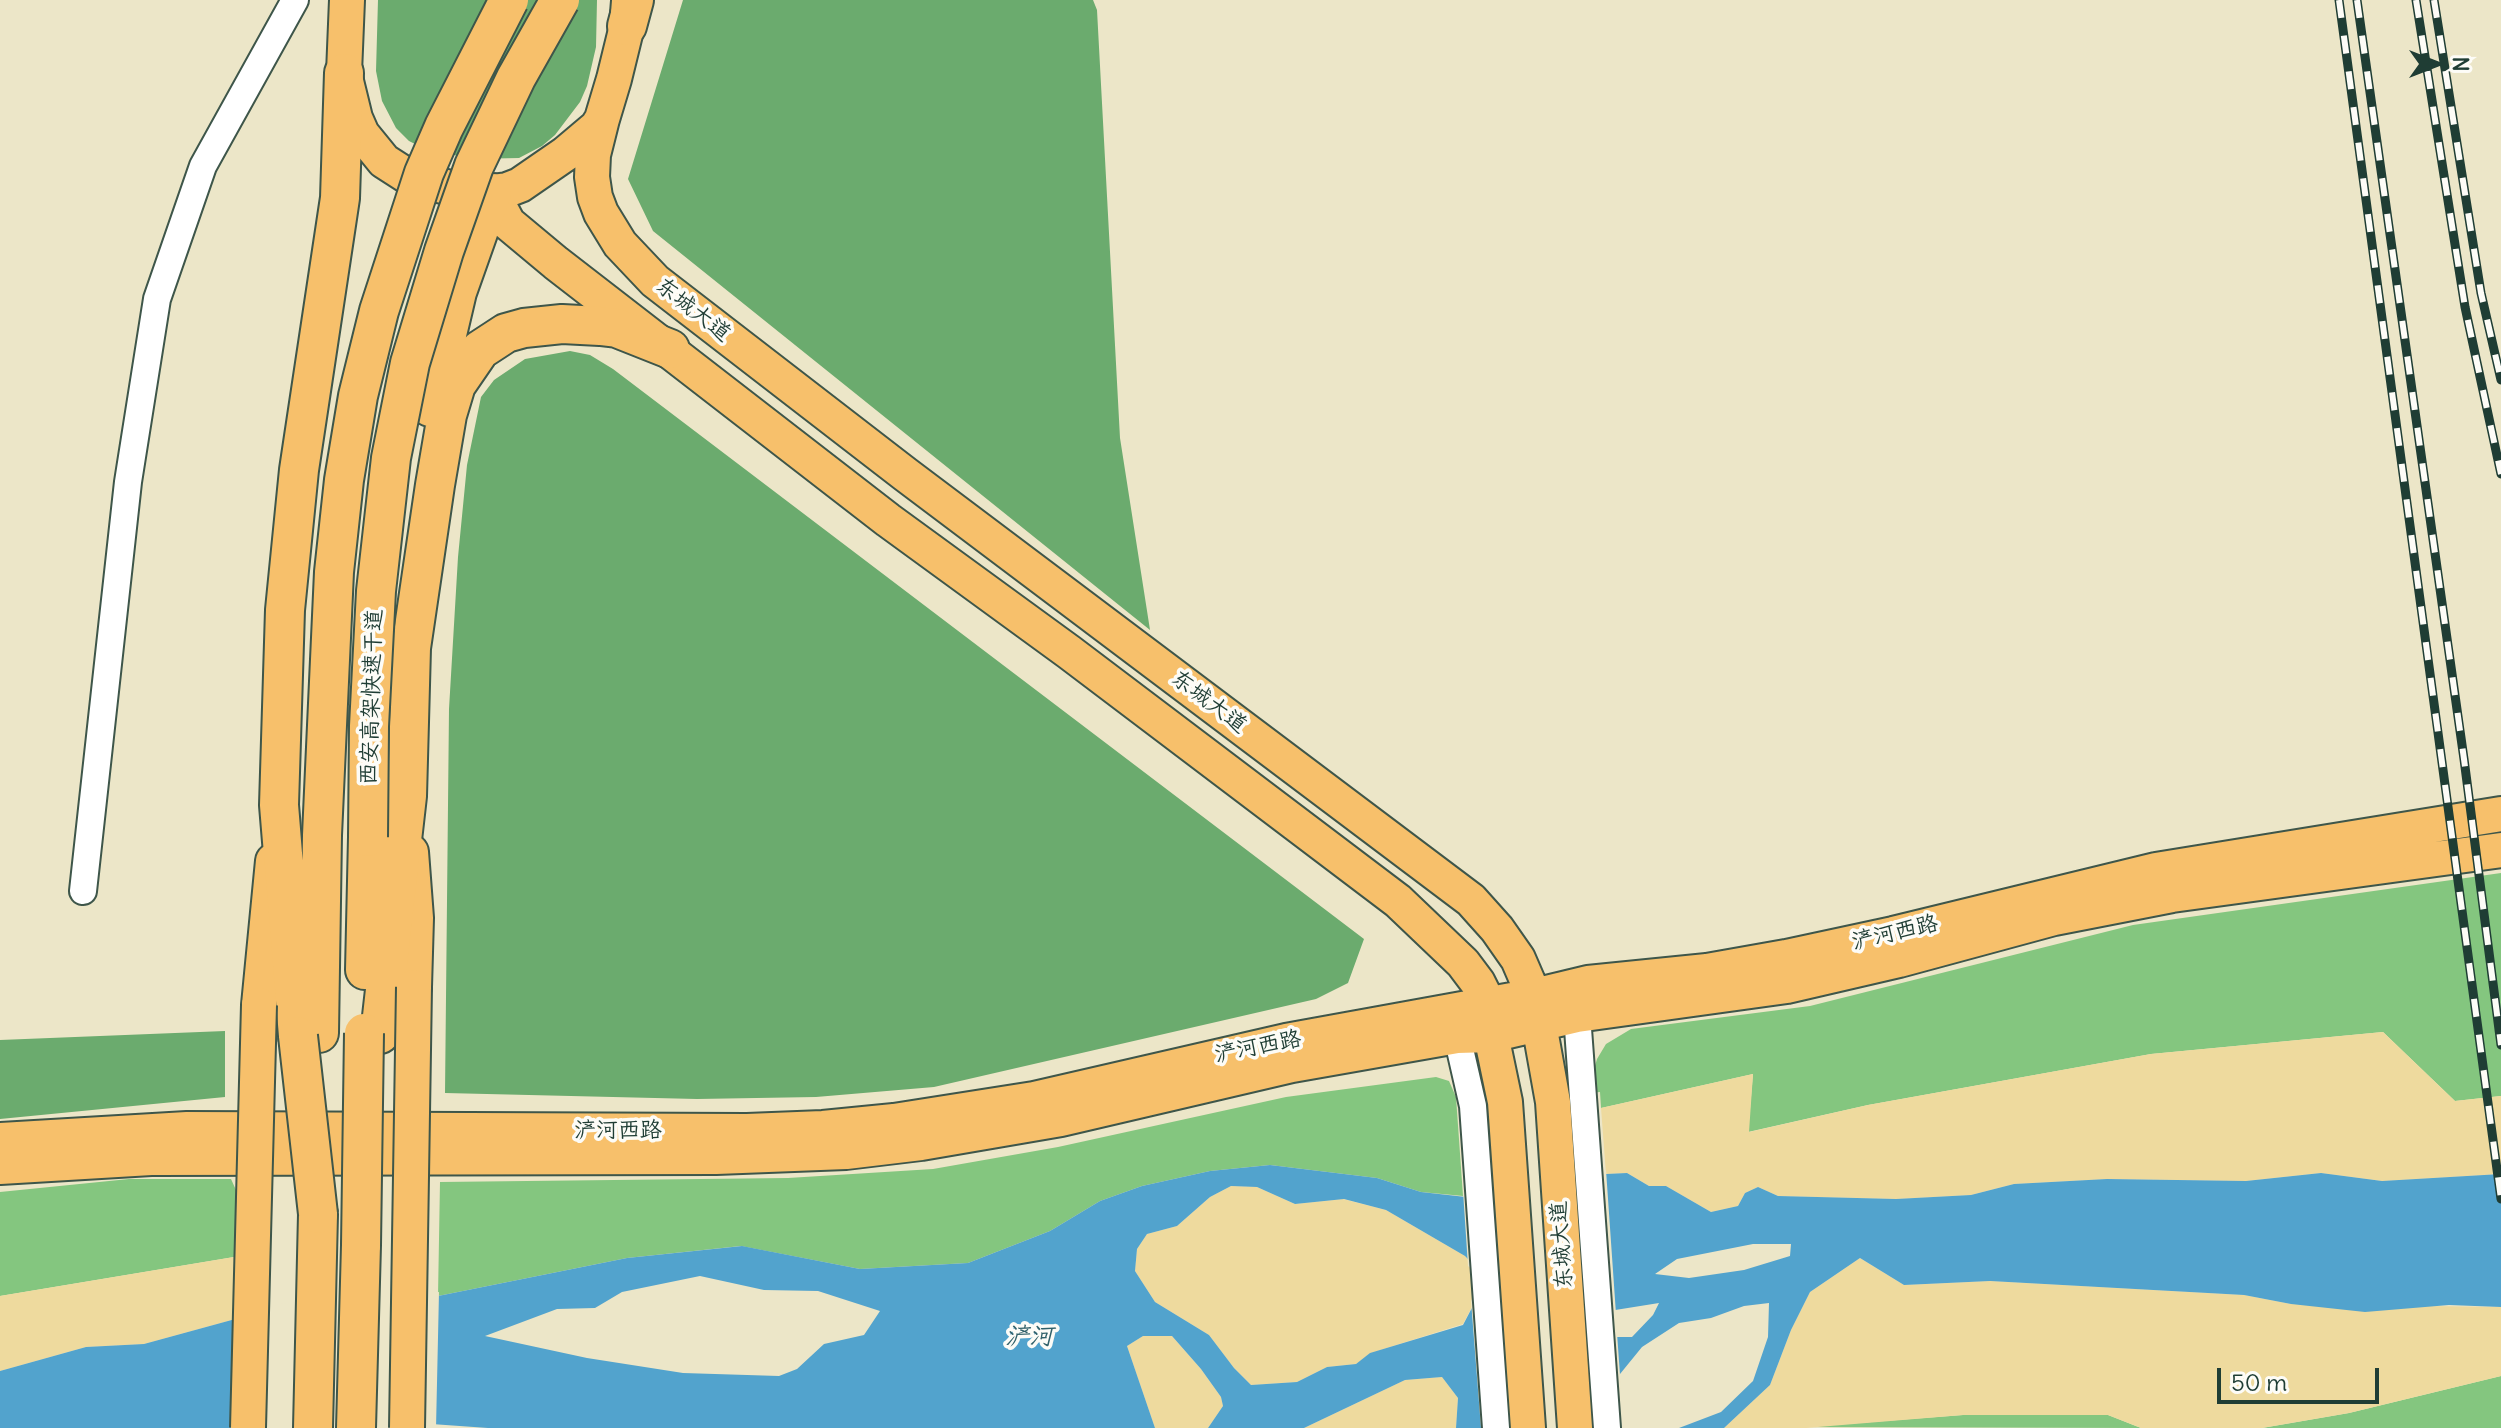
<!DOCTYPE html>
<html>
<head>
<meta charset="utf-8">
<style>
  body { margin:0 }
  #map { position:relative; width:2501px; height:1428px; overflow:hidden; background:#ece6c8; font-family:Delius,sans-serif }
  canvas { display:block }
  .north { position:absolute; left:2397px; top:24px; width:80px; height:80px; -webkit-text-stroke:6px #fdfcf7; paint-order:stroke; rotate:90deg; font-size:22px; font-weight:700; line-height:32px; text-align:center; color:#1f3d34 }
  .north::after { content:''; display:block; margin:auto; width:28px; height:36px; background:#1f3d34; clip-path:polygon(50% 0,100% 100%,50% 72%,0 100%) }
  .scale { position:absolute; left:2217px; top:1368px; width:162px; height:36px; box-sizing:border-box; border:4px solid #1f3d34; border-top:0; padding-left:10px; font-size:24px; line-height:28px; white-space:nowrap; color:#1f3d34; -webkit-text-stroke:6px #fdfcf7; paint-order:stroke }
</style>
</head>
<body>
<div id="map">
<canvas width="2501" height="1428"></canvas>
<div class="north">N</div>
<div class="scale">50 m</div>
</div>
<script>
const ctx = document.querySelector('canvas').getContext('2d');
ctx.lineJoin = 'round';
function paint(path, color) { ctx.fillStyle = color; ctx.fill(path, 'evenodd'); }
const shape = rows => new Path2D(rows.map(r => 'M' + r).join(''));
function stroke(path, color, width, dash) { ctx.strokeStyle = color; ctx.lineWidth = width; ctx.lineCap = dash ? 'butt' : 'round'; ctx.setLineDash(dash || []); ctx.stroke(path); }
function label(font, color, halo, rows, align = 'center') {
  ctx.font = font + ' Delius,"LXGW WenKai TC",sans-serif'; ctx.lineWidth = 7; ctx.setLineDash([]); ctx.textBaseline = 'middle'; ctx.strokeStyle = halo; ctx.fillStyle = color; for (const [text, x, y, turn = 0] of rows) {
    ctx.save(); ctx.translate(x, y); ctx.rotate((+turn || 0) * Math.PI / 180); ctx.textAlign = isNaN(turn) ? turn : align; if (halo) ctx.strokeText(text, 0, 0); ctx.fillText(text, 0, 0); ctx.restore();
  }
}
const green = shape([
  [2501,873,2501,1096,2455,1101,2383,1032,2151,1054,1868,1105,1748,1132,1753,1074,1601,1108,1600,1092,1591,1093,1591,1079,1597,1059,1606,1044,1631,1029,1810,1006,2133,925],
  [1436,1077,1449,1081,1456,1097,1463,1196,1421,1192,1377,1178,1270,1165,1210,1171,1142,1186,1100,1201,1050,1231,968,1263,860,1269,741,1246,627,1258,438,1296,440,1182,788,1178,933,1169,1058,1147,1286,1097],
  [129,1179,231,1179,240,1199,240,1256,0,1296,0,1192],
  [2501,1376,2501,1428,2262,1428,2349,1413],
  [1963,1415,2108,1415,2141,1428,1806,1427]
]);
const forest = shape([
  [378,0,597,0,596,47,587,86,580,102,555,135,542,146,519,158,472,159,423,148,409,141,396,128,382,101,376,71],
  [683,0,1093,0,1097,10,1120,438,1150,630,653,231,628,179],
  [570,351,590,355,613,369,1364,939,1348,983,1316,999,934,1087,816,1097,697,1099,445,1093,449,709,458,557,467,465,481,397,494,380,525,359],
  [225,1031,225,1097,0,1119,0,1040]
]);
const sand = shape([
  [2383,1032,2455,1101,2501,1096,2501,1174,2382,1181,2321,1173,2246,1181,2107,1179,2014,1184,1971,1195,1896,1199,1778,1196,1758,1187,1745,1193,1738,1206,1711,1212,1666,1186,1649,1186,1627,1173,1606,1174,1601,1108,1753,1074,1749,1132,1868,1105,2151,1054],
  [1231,1186,1257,1187,1295,1204,1343,1199,1386,1210,1465,1256,1487,1279,1463,1324,1371,1353,1356,1364,1327,1367,1297,1382,1251,1385,1234,1368,1209,1335,1155,1302,1135,1271,1137,1249,1147,1234,1177,1226,1210,1197],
  [240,1256,239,1318,144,1344,86,1347,0,1371,0,1296],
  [1860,1258,1904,1285,1990,1281,2244,1295,2291,1304,2501,1307,2501,1376,2349,1413,2262,1428,2141,1428,2108,1415,1963,1415,1806,1428,1724,1428,1770,1385,1791,1330,1810,1292],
  [1143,1336,1172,1336,1201,1369,1221,1397,1223,1406,1208,1428,1155,1428,1127,1346],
  [1442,1377,1458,1398,1456,1428,1304,1428,1405,1380]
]);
const water = shape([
  [1270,1165,1377,1178,1421,1192,1511,1202,1563,1193,1606,1174,1627,1173,1649,1186,1666,1186,1711,1212,1738,1206,1745,1193,1758,1187,1778,1196,1896,1199,1971,1195,2014,1184,2107,1179,2246,1181,2321,1173,2382,1181,2501,1174,2501,1307,2449,1305,2365,1312,2291,1304,2244,1295,1990,1281,1904,1285,1860,1258,1810,1292,1791,1330,1770,1385,1724,1428,1679,1428,1721,1412,1753,1381,1768,1337,1769,1303,1744,1306,1711,1318,1679,1323,1642,1347,1620,1374,1612,1428,1456,1428,1458,1398,1442,1377,1405,1380,1304,1428,1208,1428,1223,1406,1221,1397,1201,1369,1172,1336,1143,1336,1127,1346,1155,1428,488,1428,389,1421,388,1428,0,1428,0,1371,86,1347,144,1344,239,1318,438,1296,627,1258,742,1246,860,1269,968,1263,1050,1231,1100,1201,1142,1186,1210,1171],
  [1231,1186,1257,1187,1295,1204,1344,1199,1386,1210,1465,1256,1487,1279,1463,1325,1370,1353,1356,1364,1327,1367,1297,1382,1251,1385,1234,1368,1209,1335,1155,1302,1135,1271,1137,1249,1147,1234,1177,1226,1210,1197],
  [1753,1244,1791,1244,1790,1256,1744,1270,1689,1278,1655,1274,1677,1259],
  [700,1276,764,1290,818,1291,880,1311,864,1335,824,1344,797,1369,779,1376,683,1373,587,1358,485,1336,557,1309,595,1308,622,1292],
  [1659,1303,1653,1315,1632,1337,1603,1337,1609,1311]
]);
const pier = shape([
  [1606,1170,1616,1314,1612,1315,1608,1333,1617,1333,1621,1389,1616,1428,1481,1428,1471,1301,1482,1279,1468,1266,1463,1191,1511,1198,1561,1189],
  [439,1292,436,1428,392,1426,392,1428,237,1428,239,1314,280,1304,383,1296,395,1299]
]);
const minor = shape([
  [83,891,128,482,157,299,203,166,295,0],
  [1577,1015,1607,1428],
  [1457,1036,1473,1106,1496,1428]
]);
const major = shape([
  [347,0,344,73,355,118,362,134,384,161,412,179,477,194,507,190,520,185,565,154,597,127,602,119,614,79,627,26,629,1],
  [602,119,593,155,592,177,595,197,601,213,620,244,655,281,905,474,1471,900,1497,929,1518,959,1534,996,1553,1102,1575,1428],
  [492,193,508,223,556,263,888,520,1069,652,1398,901,1463,963,1478,983,1488,1003,1491,1035,1505,1102,1528,1428],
  [411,852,416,918,414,987],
  [259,1005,273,861],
  [0,1140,187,1129,747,1131,823,1128,894,1121,1034,1099,1286,1041,1534,996,1588,983,1707,971,1786,957,1893,934,2156,870,2501,814],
  [0,1167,151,1158,716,1157,846,1152,921,1143,1061,1119,1292,1065,1457,1036,1491,1035,1577,1015,1787,986,1899,960,2054,918,2172,895,2501,850]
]);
const highway = shape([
  [627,26,634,0],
  [430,407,457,292,492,193],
  [365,970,368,837],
  [319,1033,322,835],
  [380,1034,407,796,411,648,435,485,447,415,456,385,480,350,506,333,524,328,562,324,600,326,617,328,670,349],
  [298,1036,279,805,285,610,299,470,340,198,344,73],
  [313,1428,318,1214],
  [356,1428,361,1245]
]);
const rail = shape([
  [2339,0,2501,1199],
  [2357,0,2464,759,2501,1045],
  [2416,0,2465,307,2501,474],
  [2434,0,2481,293,2501,380]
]);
const majorBridge = shape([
  [248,1428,259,1005],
  [407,1428,414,987]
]);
const highwayBridge = shape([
  [322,835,334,572,344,480,358,396,379,311,424,173,444,127,509,0],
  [368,837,369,726,376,591,391,458,410,363,444,251,474,166,516,78,560,0],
  [298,1036,318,1214],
  [361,1245,364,1033]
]);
const streetNames = [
  ["东城大道",693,310,38],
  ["西安高架快速干道",372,697,-88],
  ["东城大道",1209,702,37],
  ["浐河西路",1895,933,-13],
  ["浐河西路",1258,1047,-11],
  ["浐河西路",618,1131],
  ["东城大道",1562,1245,-94]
];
const waterNames = [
  ["浐河",1029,1337]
];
paint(green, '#84c67f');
paint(forest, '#6bab6e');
paint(sand, '#eeda9e');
paint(water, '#52a3cd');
paint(pier, '#ece6c8');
stroke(minor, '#3e564a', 30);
stroke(major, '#3e564a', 38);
stroke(highway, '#3e564a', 42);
stroke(minor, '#fff', 26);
stroke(major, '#f7c06b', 34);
stroke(highway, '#f7c06b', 38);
stroke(rail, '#1f3d34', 9);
stroke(rail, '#fdfcf7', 6, [18]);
stroke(majorBridge, '#3e564a', 38, []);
stroke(highwayBridge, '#3e564a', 42, []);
stroke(majorBridge, '#f7c06b', 34);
stroke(highwayBridge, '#f7c06b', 38);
label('22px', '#1f3d34', '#fdfcf7', streetNames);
label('italic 24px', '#31616a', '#fdfcf7', waterNames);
</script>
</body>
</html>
